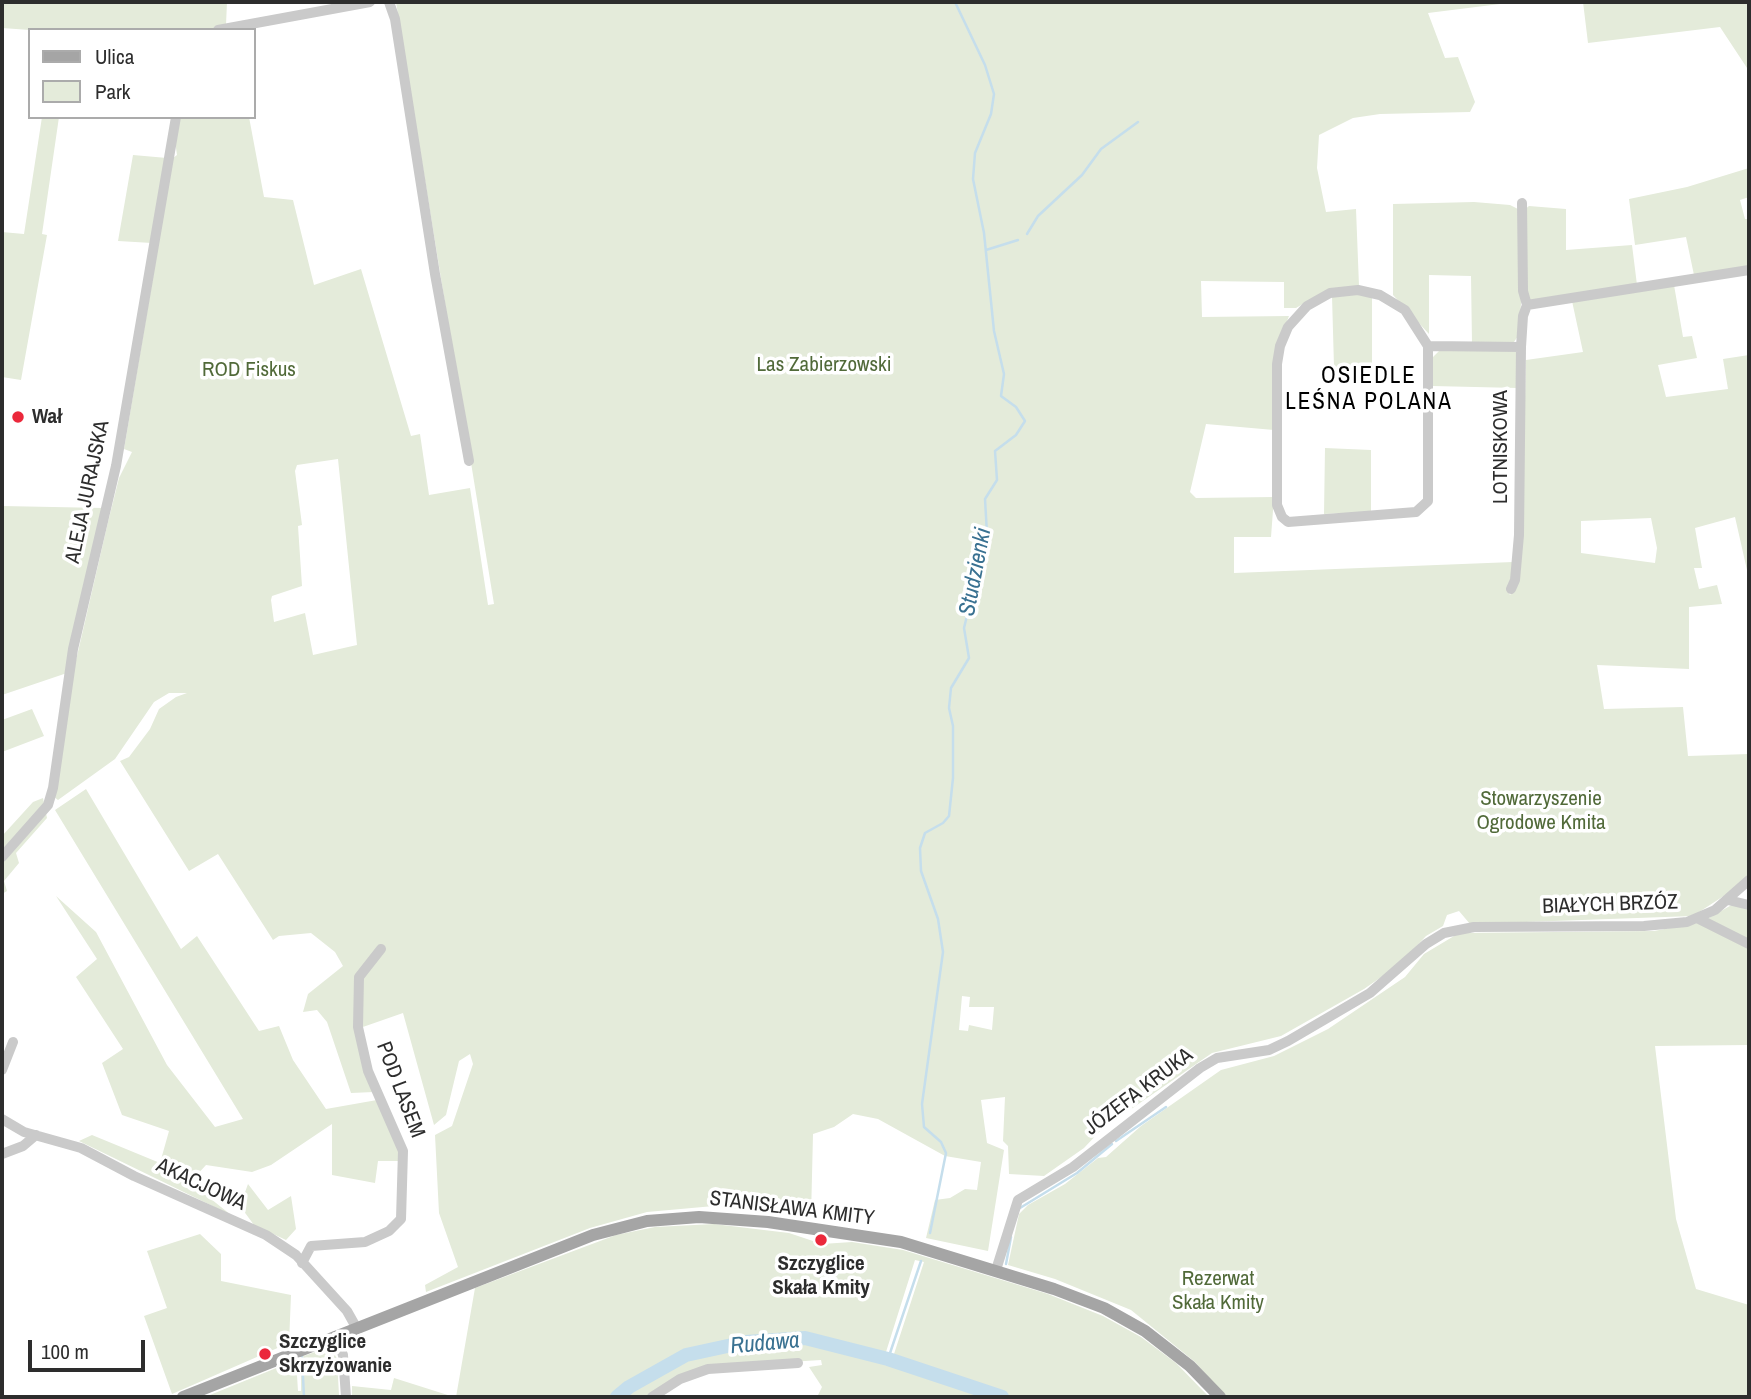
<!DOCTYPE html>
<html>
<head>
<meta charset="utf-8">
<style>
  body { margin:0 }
  #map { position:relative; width:1751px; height:1399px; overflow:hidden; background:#fff; font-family:"Archivo Narrow",sans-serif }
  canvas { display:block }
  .frame { position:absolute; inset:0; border:4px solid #2d2d2d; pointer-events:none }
  .legend { position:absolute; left:28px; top:28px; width:228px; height:91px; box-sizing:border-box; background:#fff; border:2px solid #ababab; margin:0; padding:9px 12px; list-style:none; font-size:21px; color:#2d2d2d }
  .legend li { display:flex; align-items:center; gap:14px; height:35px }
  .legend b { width:35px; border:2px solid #ababab }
  .scale { position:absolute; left:28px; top:1340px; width:117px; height:32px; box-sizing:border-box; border:4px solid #2d2d2d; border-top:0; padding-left:9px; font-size:21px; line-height:24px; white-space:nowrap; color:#2d2d2d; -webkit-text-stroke:5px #fff; paint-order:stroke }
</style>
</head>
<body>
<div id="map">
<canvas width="1751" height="1399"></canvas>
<div class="frame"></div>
<ul class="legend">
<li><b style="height:9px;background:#a5a5a5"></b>Ulica</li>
<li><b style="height:19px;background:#e4ebda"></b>Park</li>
</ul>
<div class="scale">100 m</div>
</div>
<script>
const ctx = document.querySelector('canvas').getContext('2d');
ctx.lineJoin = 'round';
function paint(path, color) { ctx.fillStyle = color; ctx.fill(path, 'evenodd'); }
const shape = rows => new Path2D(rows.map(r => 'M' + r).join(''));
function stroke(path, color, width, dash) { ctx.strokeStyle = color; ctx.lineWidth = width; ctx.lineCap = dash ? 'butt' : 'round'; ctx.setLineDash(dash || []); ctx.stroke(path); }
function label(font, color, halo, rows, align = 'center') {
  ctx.font = font + ' "Archivo Narrow",sans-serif'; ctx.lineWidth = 7; ctx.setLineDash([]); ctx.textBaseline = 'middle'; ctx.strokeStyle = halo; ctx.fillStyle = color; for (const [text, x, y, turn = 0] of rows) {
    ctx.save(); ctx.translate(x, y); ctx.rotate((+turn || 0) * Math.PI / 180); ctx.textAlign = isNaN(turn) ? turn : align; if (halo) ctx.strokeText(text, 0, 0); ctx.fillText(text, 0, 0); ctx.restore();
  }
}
const green = shape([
  [2,2,227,2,226,25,209,30,30,30,2,28],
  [396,2,1516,2,1428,13,1445,58,1458,57,1475,102,1470,112,1380,114,1353,118,1319,135,1317,168,1326,212,1356,209,1359,286,1325,291,1296,308,1284,308,1284,282,1201,281,1202,317,1289,316,1274,355,1274,430,1206,424,1190,492,1196,498,1274,497,1271,537,1234,537,1234,573,1513,562,1512,581,1507,588,1510,595,1515,588,1521,548,1526,360,1583,352,1572,301,1674,285,1683,337,1692,336,1697,358,1658,365,1666,397,1728,389,1723,359,1749,355,1749,579,1735,517,1695,528,1702,568,1694,568,1699,589,1717,585,1722,604,1689,607,1689,669,1597,665,1604,709,1683,707,1688,756,1749,754,1749,873,1739,886,1693,916,1470,924,1459,911,1447,915,1443,926,1426,936,1400,964,1364,989,1281,1036,1212,1053,1101,1130,1084,1148,1044,1176,1009,1174,1008,1146,1003,1141,1005,1097,981,1100,987,1143,1004,1150,988,1251,926,1238,935,1200,950,1198,965,1189,977,1190,981,1162,945,1156,878,1119,853,1114,834,1127,813,1134,811,1217,714,1206,647,1212,590,1228,426,1292,425,1285,458,1267,439,1213,435,1135,452,1126,473,1064,470,1054,459,1061,446,1115,434,1125,403,1013,360,1028,360,985,371,965,368,961,357,976,355,1010,356,1035,374,1092,351,1093,327,1022,317,1010,303,1012,308,994,343,966,335,952,311,933,279,936,273,940,218,854,189,871,120,761,129,757,150,729,159,709,176,697,187,693,169,693,154,702,115,759,58,800,54,797,71,682,108,522,119,478,132,452,124,449,173,158,177,155,175,141,180,117,249,117,264,197,293,200,314,285,361,269,411,436,420,434,429,495,470,488,488,605,494,604],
  [338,459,357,645,313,655,305,613,274,622,271,600,272,596,302,586,298,526,302,525,295,471,297,465],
  [1651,518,1657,548,1655,563,1581,553,1581,521],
  [962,996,970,997,969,1007,994,1007,992,1030,969,1025,968,1031,959,1030],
  [1583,2,1749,2,1749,71,1720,27,1588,43],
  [42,117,59,117,42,234,47,235,21,380,2,377,2,232,24,234],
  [133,155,167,158,152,243,118,241],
  [1749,168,1749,197,1740,200,1745,219,1749,219,1749,268,1694,275,1686,237,1635,245,1629,199,1687,187],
  [1474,202,1510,205,1518,209,1520,215,1521,304,1518,336,1514,342,1472,344,1471,276,1429,275,1429,334,1393,295,1393,204],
  [1529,206,1566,209,1566,250,1632,245,1637,285,1531,302,1526,298,1524,210],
  [1353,293,1372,295,1372,368,1334,367,1332,296],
  [1440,350,1516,350,1518,388,1432,386,1431,359],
  [1325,448,1371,450,1371,512,1324,514],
  [2,506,104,508,67,673,2,695],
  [32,709,44,736,2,752,2,720],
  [86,789,181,949,197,936,259,1031,279,1026,293,1060,326,1109,377,1100,398,1150,399,1161,378,1161,375,1183,332,1175,332,1124,271,1165,252,1172,206,1165,196,1176,196,1187,231,1215,79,1141,92,1135,160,1163,169,1131,122,1115,102,1063,123,1049,76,977,97,959,56,896,96,932,167,1065,215,1127,243,1119,55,810],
  [43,798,47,818,16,853,19,863,4,881,7,891,2,894,2,836,33,802],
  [1735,903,1749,907,1749,1045,1655,1046,1676,1219,1696,1289,1749,1305,1749,1397,1226,1397,1195,1362,1131,1310,1055,1279,1008,1265,1019,1214,1028,1205,1065,1184,1098,1158,1106,1157,1141,1126,1221,1070,1274,1056,1328,1029,1405,977,1424,954,1459,933,1654,931,1702,922],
  [248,1184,268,1210,291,1196,296,1229,286,1240,254,1225,240,1206],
  [714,1224,789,1233,822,1244,852,1242,903,1250,1048,1294,1103,1316,1141,1337,1176,1363,1209,1397,817,1397,822,1387,809,1367,822,1365,821,1360,710,1367,650,1397,456,1397,475,1288,616,1235,655,1227],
  [915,1260,924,1262,894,1354,886,1352],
  [200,1234,221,1254,221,1281,291,1295,289,1343,172,1394,144,1316,167,1308,147,1251],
  [326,1348,333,1351,337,1359,339,1395,205,1397,296,1360,298,1391,301,1391,301,1357],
  [394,1378,454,1397,352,1397,352,1386,391,1390]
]);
const stream = shape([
  [1027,234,1038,216,1082,175,1101,149,1138,122],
  [986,250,1018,240],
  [1116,1141,1166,1107],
  [1020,1208,1077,1173,1112,1144],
  [930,1233,946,1153,941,1142,924,1127,922,1104,943,952,938,919,921,871,920,848,925,833,943,823,949,816,953,778,953,726,949,708,951,688,969,658,964,628,987,534,985,499,997,480,995,451,1016,435,1025,421,1016,407,1001,396,1004,374,994,331,984,233,973,179,975,153,991,114,994,94,985,65,955,2],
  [1006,1264,1011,1237],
  [302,1357,304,1397],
  [888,1359,921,1261]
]);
const river = shape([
  [617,1397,629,1387,686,1355,746,1342,805,1338,888,1359,1002,1397]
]);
const minor = shape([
  [389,2,395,19,435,274,469,461],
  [218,30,370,2],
  [1522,203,1523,291,1527,305],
  [1358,290,1380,295,1405,310,1428,346,1428,501,1416,512,1288,522,1282,517,1277,505,1277,364,1280,346,1288,327,1307,306,1330,293,1358,290],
  [1428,346,1521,347],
  [1511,589,1515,580,1519,535,1521,347,1523,316,1527,305,1749,270],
  [2,857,48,805,53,788,73,649,116,466,176,117],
  [1728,900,1749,905],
  [1699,919,1749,944],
  [2,1070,13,1042],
  [2,1119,24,1132,81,1148,134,1176,266,1235,296,1255,347,1311,356,1327],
  [2,1154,23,1146,36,1135],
  [302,1263,311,1246,365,1242,389,1231,401,1219,403,1151,368,1071,358,1027,359,977,381,949],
  [996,1270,1018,1200,1073,1167,1200,1068,1217,1058,1269,1050,1288,1041,1370,993,1426,944,1444,933,1474,927,1644,926,1687,922,1715,910,1749,880],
  [335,1336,343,1355,346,1397],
  [652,1397,680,1379,708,1369,798,1363]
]);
const major = shape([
  [183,1397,593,1235,647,1221,699,1217,768,1222,901,1242,1054,1289,1104,1308,1145,1331,1190,1366,1220,1397]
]);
const markers = [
  [18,417,7,"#eb283b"],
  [821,1240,7,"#eb283b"],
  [265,1354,7,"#eb283b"]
];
const parkNames = [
  ["Las Zabierzowski",824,365],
  ["ROD Fiskus",249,370],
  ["Stowarzyszenie",1541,799],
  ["Ogrodowe Kmita",1541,823],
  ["Rezerwat",1218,1279],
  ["Skała Kmity",1218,1303]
];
const poiNames = [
  ["Wał",32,417],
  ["Szczyglice",821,1264,"center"],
  ["Skała Kmity",821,1288,"center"],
  ["Szczyglice",279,1342],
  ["Skrzyżowanie",279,1366]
];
const streetNames = [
  ["LOTNISKOWA",1501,447,-90],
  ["ALEJA JURAJSKA",88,492,-78],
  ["BIAŁYCH BRZÓZ",1610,905,-2],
  ["POD LASEM",400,1090,69],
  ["JÓZEFA KRUKA",1139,1092,-37],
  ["AKACJOWA",201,1185,25],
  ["STANISŁAWA KMITY",792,1209,7]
];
const neighbourhoodNames = [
  ["OSIEDLE",1369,377],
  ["LEŚNA POLANA",1369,403]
];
const waterNames = [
  ["Studzienki",976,572,-79],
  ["Rudawa",765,1344,-5]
];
paint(green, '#e4ebda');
stroke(stream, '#c5deec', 2.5);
stroke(river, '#c5deec', 14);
stroke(minor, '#cacaca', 10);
stroke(major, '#a5a5a5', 12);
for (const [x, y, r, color] of markers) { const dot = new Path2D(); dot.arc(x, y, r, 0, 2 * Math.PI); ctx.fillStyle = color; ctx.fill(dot); stroke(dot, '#fff', 2.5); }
label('21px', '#516a39', '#fff', parkNames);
label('bold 21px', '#2d2d2d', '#fff', poiNames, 'left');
label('21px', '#2d2d2d', '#fff', streetNames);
ctx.letterSpacing = '2px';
label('23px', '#000', '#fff', neighbourhoodNames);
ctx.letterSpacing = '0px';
label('italic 23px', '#397191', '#fff', waterNames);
</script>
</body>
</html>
